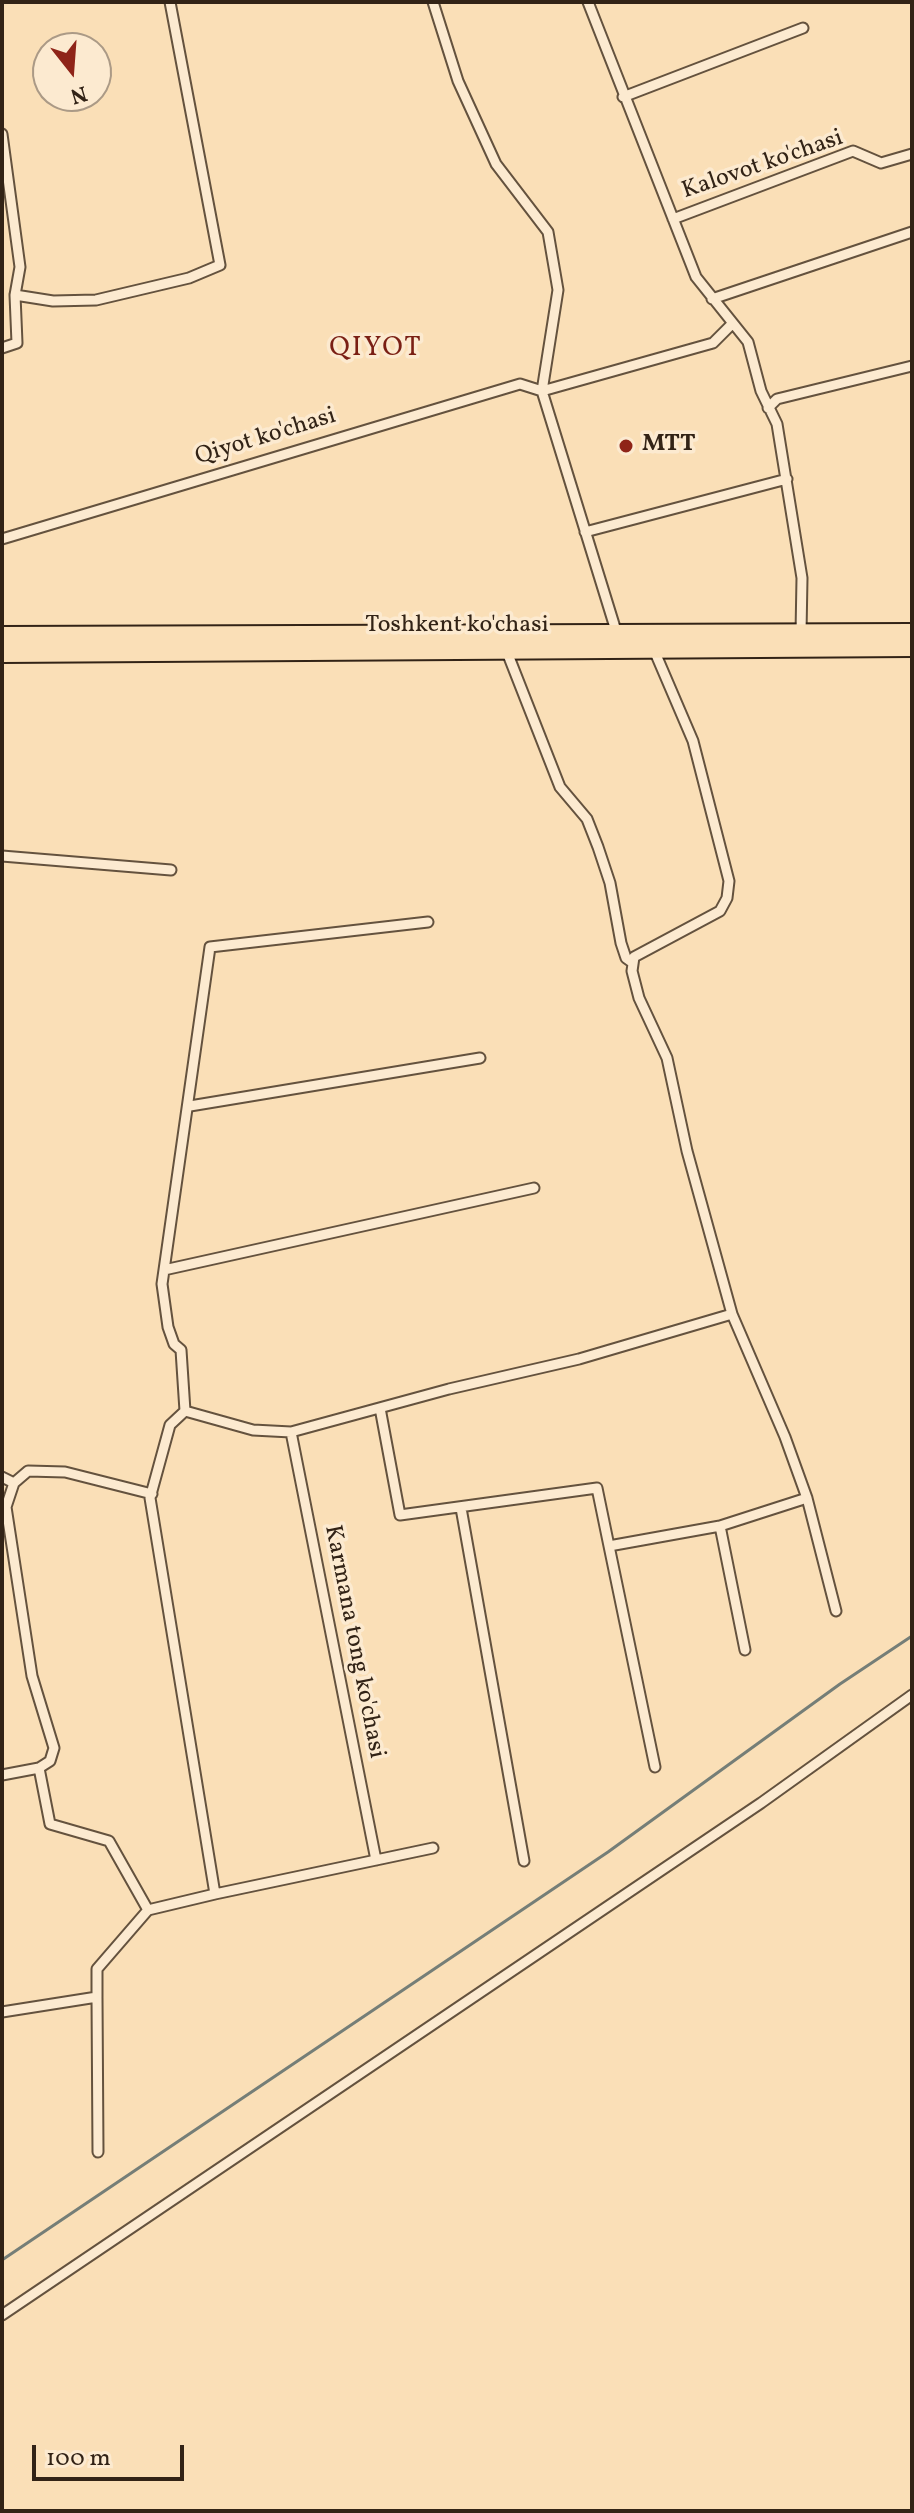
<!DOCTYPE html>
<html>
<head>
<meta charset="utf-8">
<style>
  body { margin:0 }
  #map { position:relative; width:914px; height:2513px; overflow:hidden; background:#fadfb7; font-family:Vollkorn,serif }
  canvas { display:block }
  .frame { position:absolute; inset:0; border:4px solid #322316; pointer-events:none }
  .north { position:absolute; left:32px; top:32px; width:80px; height:80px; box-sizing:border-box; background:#fcead0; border:2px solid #ab9a86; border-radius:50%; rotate:163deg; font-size:22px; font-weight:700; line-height:32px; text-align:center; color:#322316 }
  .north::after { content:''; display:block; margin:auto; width:28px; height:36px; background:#8f2418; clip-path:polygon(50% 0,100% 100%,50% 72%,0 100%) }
  .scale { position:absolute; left:32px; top:2445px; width:152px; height:36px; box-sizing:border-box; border:4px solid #322316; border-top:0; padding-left:10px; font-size:24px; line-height:28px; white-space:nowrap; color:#322316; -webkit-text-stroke:6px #fcead0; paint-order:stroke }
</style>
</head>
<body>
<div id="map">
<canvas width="914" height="2513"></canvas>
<div class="frame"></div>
<div class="north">N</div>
<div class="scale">100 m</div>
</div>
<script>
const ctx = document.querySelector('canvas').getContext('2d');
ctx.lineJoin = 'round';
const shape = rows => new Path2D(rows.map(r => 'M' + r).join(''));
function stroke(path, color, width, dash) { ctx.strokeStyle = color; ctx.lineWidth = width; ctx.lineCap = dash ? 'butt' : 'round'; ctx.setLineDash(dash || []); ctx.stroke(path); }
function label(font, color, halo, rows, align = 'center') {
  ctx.font = font + ' Vollkorn,serif'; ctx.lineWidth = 7; ctx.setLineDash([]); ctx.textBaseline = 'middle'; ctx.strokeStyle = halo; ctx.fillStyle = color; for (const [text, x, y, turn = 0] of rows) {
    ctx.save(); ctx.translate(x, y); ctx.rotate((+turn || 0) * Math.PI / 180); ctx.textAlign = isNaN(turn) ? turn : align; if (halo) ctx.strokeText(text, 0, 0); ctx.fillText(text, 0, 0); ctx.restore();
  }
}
const stream = shape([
  [2,2260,608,1852,840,1684,912,1636]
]);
const street = shape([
  [433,2,458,81,496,164,548,232,558,290,542,391,713,343,732,324],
  [588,2,696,277,748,342,761,391,777,424,802,578,801,633],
  [623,97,803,28],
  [2,134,20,267,15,295],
  [673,219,853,151,881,163,912,154],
  [712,299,912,232],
  [2,348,17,343,15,295,53,301,96,300,189,278,220,265,170,2],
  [768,408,777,399,912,366],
  [585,532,787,479],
  [2,539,520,384,542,391,617,634],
  [507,652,560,787,587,819,598,847,610,883,621,943,626,958,633,963],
  [2,856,171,870],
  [190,1106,480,1058],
  [164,1270,210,947,428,922],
  [732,1314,785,1437,807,1498,836,1611],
  [380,1408,400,1515,597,1488,609,1546,720,1526,807,1498],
  [185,1411,253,1430,291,1432,449,1389,579,1359,732,1314,687,1151,667,1058,639,998,632,971,634,957,720,911,727,898,729,881,693,741,654,650],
  [185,1411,181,1350,174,1344,168,1327,162,1284,164,1270,534,1188],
  [291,1432,376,1860],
  [2,1477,14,1483],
  [461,1508,524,1861],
  [720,1526,745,1650],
  [609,1546,655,1767],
  [39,1768,50,1761,54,1748,32,1676,6,1507,14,1483,28,1471,65,1472,152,1494],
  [2,1775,39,1768,50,1824,109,1841,148,1910,215,1894,150,1498,170,1425,185,1411],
  [215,1894,433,1848],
  [97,1997,98,2152],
  [2,2012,97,1997,97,1969,148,1910],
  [2,2315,761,1803,912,1695]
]);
const highway = shape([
  [2,636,912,633],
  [2,653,912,647]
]);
const markers = [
  [626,446,8,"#8f2418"]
];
const streetNames = [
  ["Kalovot ko'chasi",763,166,-19],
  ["Qiyot ko'chasi",266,438,-17],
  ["Toshkent ko'chasi",457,627],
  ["Karmana tong ko'chasi",353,1642,79]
];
const poiNames = [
  ["MTT",642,446]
];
const quarterNames = [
  ["QIYOT",376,350]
];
stroke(stream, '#757e77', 3);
stroke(street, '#64523e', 13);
stroke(highway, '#322316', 22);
stroke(street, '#fcead0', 9);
stroke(highway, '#fadfb7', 18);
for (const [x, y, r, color] of markers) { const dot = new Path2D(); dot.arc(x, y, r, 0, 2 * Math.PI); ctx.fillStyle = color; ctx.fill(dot); stroke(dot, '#fcead0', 3); }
label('24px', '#322316', '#fcead0', streetNames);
label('bold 24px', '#322316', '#fcead0', poiNames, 'left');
ctx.letterSpacing = '2px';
label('28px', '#7a1f14', '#fcead0', quarterNames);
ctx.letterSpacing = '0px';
</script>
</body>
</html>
